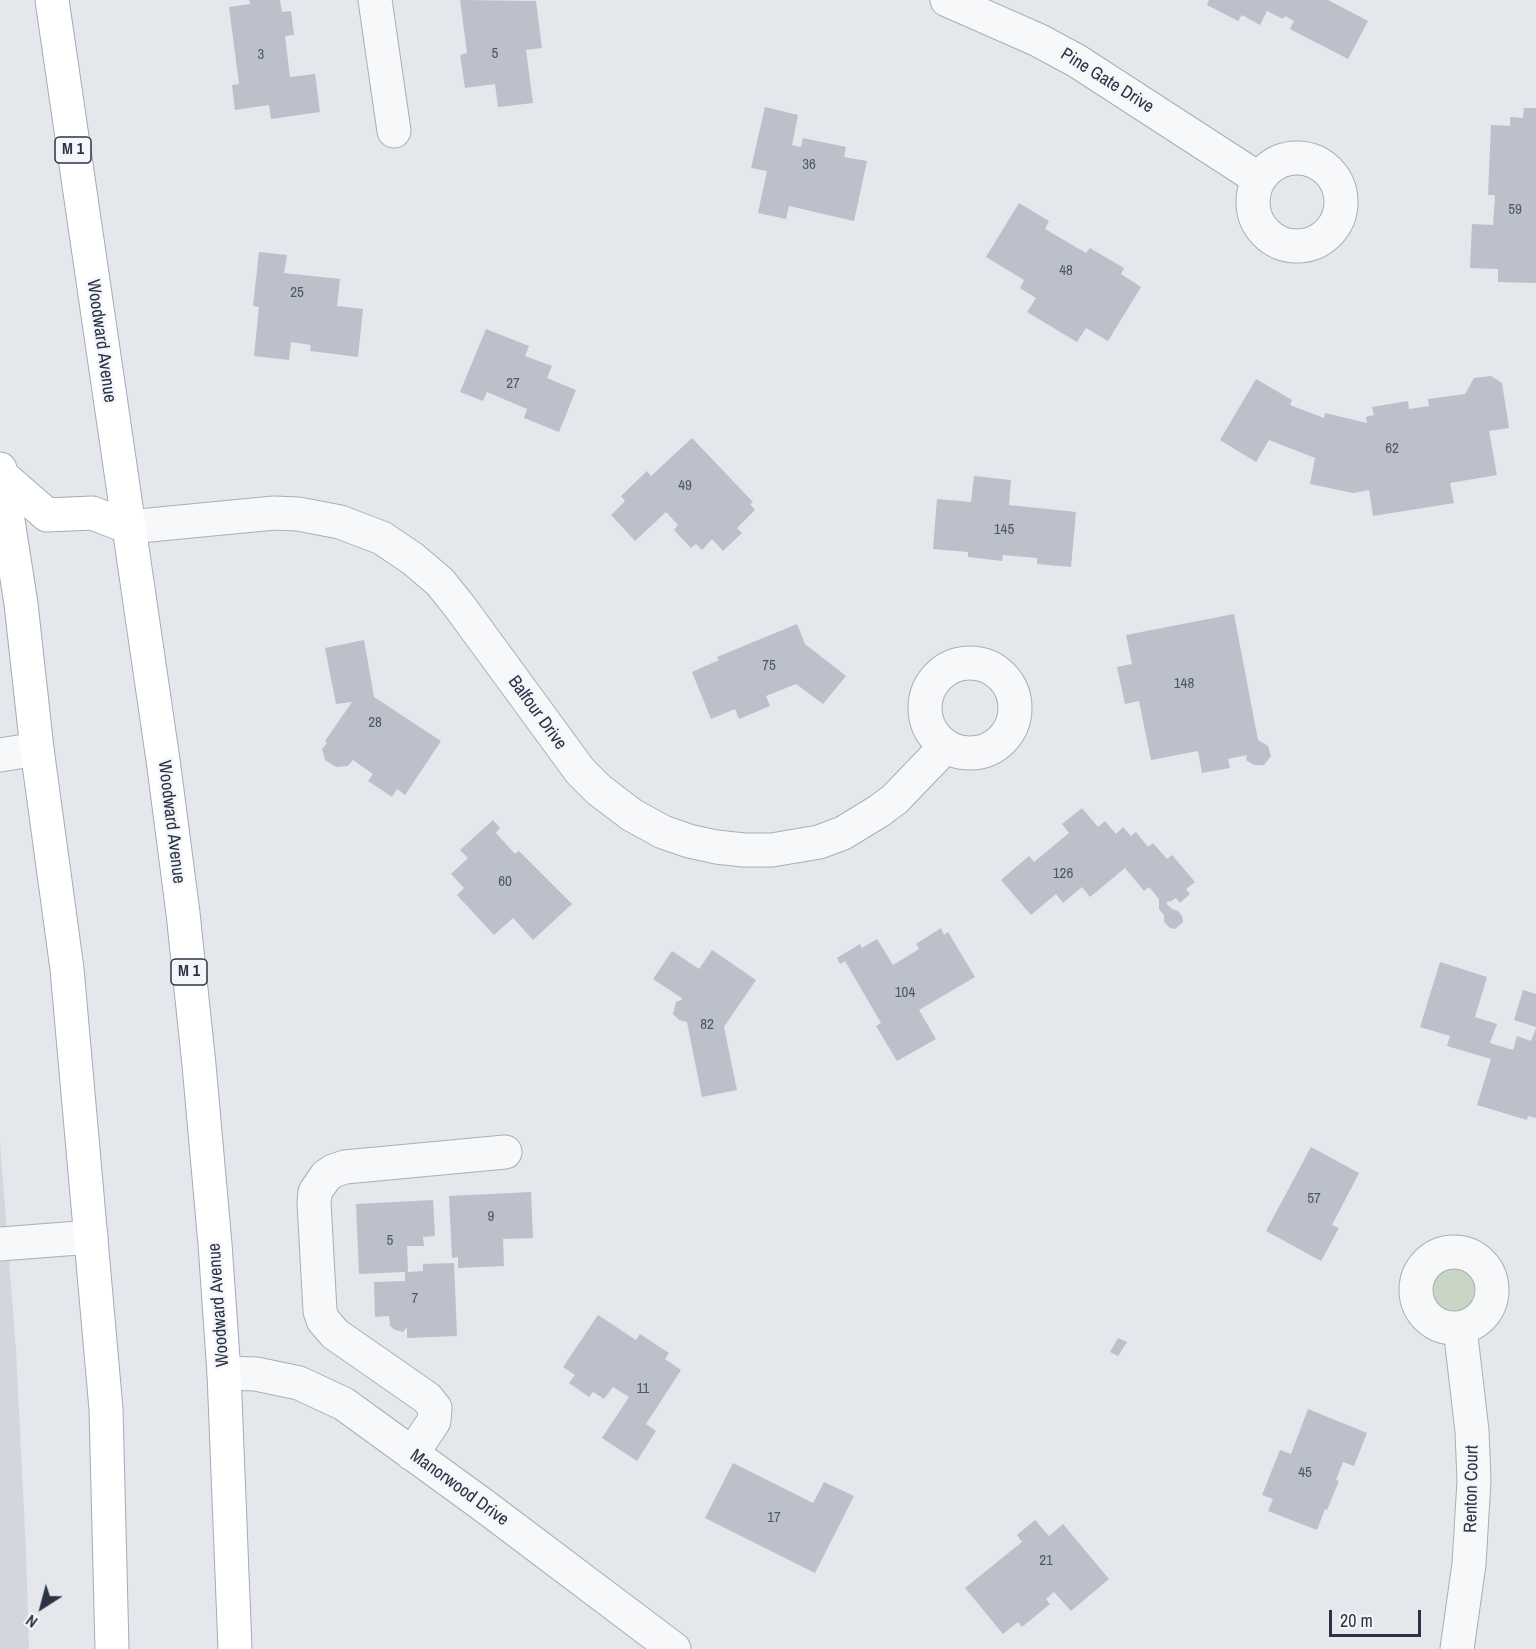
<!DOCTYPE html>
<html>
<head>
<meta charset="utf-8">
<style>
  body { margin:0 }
  #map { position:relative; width:1536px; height:1649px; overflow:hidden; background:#e4e7ec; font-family:"Archivo Narrow",sans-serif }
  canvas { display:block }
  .north { position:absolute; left:12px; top:1577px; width:60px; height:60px; -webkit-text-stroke:4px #f4f6f9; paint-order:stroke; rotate:216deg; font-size:16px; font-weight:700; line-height:24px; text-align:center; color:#2b3445 }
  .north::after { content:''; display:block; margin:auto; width:21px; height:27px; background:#2b3445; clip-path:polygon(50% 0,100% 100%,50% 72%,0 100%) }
  .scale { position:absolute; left:1329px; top:1610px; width:92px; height:27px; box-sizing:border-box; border:3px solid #2b3445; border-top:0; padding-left:8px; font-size:18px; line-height:21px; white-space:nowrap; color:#2b3445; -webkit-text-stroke:4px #f4f6f9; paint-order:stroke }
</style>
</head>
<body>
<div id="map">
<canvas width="1536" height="1649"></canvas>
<div class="north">N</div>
<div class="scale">20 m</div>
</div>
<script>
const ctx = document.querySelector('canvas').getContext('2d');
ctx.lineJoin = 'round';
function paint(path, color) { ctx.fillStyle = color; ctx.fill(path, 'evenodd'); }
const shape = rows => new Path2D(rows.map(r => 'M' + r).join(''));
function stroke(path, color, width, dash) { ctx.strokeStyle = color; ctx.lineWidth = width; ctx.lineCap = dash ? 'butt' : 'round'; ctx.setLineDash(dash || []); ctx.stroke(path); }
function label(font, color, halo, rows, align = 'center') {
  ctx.font = font + ' "Archivo Narrow",sans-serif'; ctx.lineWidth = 5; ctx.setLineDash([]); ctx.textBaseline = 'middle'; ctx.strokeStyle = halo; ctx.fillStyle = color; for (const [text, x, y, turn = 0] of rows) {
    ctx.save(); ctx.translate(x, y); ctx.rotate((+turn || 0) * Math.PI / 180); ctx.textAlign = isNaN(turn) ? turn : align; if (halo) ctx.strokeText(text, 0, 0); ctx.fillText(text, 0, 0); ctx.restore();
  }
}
const built = shape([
  [0,1143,16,1351,26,1552,29,1649,0,1649]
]);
const green = shape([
  '1432 1290a22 22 0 1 1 44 0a22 22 0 1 1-44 0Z'
]);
const building = shape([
  [249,0,280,0,282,12,291,11,294,35,285,36,290,77,315,74,320,112,271,119,269,105,235,110,232,85,239,84,229,7,250,4],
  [460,0,536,1,542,48,526,50,533,103,498,107,495,84,465,88,460,55,467,53],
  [1209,0,1328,0,1368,21,1348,59,1290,29,1294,21,1285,16,1283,19,1267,11,1260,25,1242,15,1238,21,1207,5],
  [765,107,798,115,792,145,801,147,803,138,846,147,844,157,867,161,854,221,789,206,786,219,758,213,767,171,751,168],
  [1524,108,1536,108,1536,283,1498,282,1498,269,1470,268,1472,224,1493,225,1495,195,1488,195,1491,125,1510,126,1510,117,1523,118],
  [1019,203,1049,221,1045,229,1086,253,1090,248,1124,268,1121,274,1141,287,1108,341,1086,328,1077,342,1027,312,1036,298,1020,288,1024,280,986,257],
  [259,252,287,255,284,273,340,279,337,306,363,309,358,357,310,351,311,345,291,342,289,360,254,356,259,307,253,306],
  [486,329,529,346,525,356,552,366,547,378,576,390,559,432,524,418,527,409,487,392,483,401,460,392],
  [1491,376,1502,383,1509,428,1489,431,1497,475,1450,483,1454,503,1373,516,1369,490,1353,493,1310,484,1315,458,1269,440,1256,462,1220,440,1256,379,1292,400,1290,405,1324,418,1325,413,1367,423,1366,417,1374,415,1372,407,1408,401,1409,409,1429,406,1428,399,1465,394,1474,378],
  [692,438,753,502,750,504,755,510,737,528,742,533,723,551,712,539,702,550,696,544,691,548,674,530,678,525,666,512,635,541,611,515,625,501,621,496,647,471,651,476],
  [974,476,1011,480,1009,505,1076,512,1071,567,1037,564,1037,558,1003,555,1002,561,968,557,968,552,933,549,937,499,971,502],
  [1234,614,1258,740,1268,746,1271,756,1264,765,1254,765,1246,760,1247,755,1228,759,1230,768,1202,773,1198,751,1151,760,1139,701,1125,704,1117,667,1132,664,1126,635],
  [797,624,805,644,846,676,823,704,796,684,766,696,770,706,739,719,735,709,711,719,692,672,719,660,717,657],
  [364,640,374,697,441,741,405,795,397,789,392,797,368,781,373,774,353,760,348,766,336,767,325,760,322,749,327,743,325,741,352,702,336,704,325,648],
  [1082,808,1098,827,1105,821,1116,834,1123,827,1131,836,1136,832,1148,847,1153,843,1167,859,1172,855,1195,882,1186,889,1190,894,1180,903,1176,898,1170,902,1169,901,1166,903,1172,909,1178,911,1182,916,1183,922,1175,929,1170,928,1164,922,1164,915,1159,909,1159,899,1149,887,1144,891,1125,868,1090,897,1082,887,1063,903,1056,894,1031,915,1001,880,1029,856,1034,862,1069,833,1062,824],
  [493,820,500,828,496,833,515,854,519,851,572,904,533,940,513,918,494,935,457,895,464,888,451,874,468,858,460,850],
  [941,928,944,935,948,932,975,977,919,1010,936,1039,897,1061,876,1026,881,1023,845,961,840,964,837,958,860,944,862,948,877,939,893,965,919,949,916,944],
  [712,950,756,980,724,1027,737,1090,702,1097,687,1022,679,1020,673,1014,676,1002,683,999,653,979,672,951,699,969],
  [1440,962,1487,977,1475,1017,1497,1024,1490,1043,1513,1050,1517,1036,1531,1041,1536,1028,1536,1118,1528,1116,1527,1120,1477,1105,1491,1059,1447,1046,1450,1036,1420,1027],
  [1523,990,1536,994,1536,1027,1514,1020],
  [1311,1147,1359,1173,1332,1225,1339,1228,1321,1261,1266,1231],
  [531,1192,533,1238,503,1239,504,1266,458,1268,458,1257,452,1258,449,1196],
  [433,1200,435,1236,423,1237,424,1246,407,1246,408,1272,423,1271,423,1264,454,1263,457,1336,407,1338,407,1327,403,1332,395,1330,390,1326,389,1316,375,1317,374,1282,405,1281,405,1272,359,1274,356,1204],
  [598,1315,636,1340,640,1334,669,1353,665,1359,681,1370,646,1424,656,1431,637,1461,602,1438,629,1397,613,1387,604,1399,593,1392,589,1397,569,1383,575,1375,563,1367],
  [1118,1338,1127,1342,1118,1356,1110,1352],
  [1308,1409,1367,1433,1354,1466,1343,1462,1336,1480,1339,1481,1327,1510,1325,1509,1317,1530,1268,1511,1273,1499,1262,1495,1280,1450,1291,1454],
  [733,1463,813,1503,824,1482,854,1496,815,1573,705,1518],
  [1035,1520,1049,1536,1063,1524,1109,1579,1071,1611,1054,1592,1046,1599,1050,1604,1022,1627,1018,1622,1003,1634,965,1588,1022,1542,1017,1535]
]);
const minor = shape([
  [375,0,394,131],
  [947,0,1038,40,1077,61,1259,179],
  '1253 202a44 44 0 1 1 88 0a44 44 0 1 1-88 0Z',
  [129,527,274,513,298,514,340,522,382,538,413,559,440,582,460,607,580,771,599,790,632,815,663,832,689,841,716,847,744,850,772,850,819,842,843,833,879,811,895,799,945,747],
  '925 708a45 45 0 1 1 90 0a45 45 0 1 1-90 0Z',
  [0,755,37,749],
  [0,1244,91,1237],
  '1416 1290a38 38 0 1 1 76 0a38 38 0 1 1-76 0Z',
  [224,1373,256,1374,299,1383,344,1404,483,1505,674,1649],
  [412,1454,434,1421,435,1408,427,1398,335,1334,323,1320,320,1311,314,1203,315,1192,326,1176,333,1171,345,1167,505,1152],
  [1457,1649,1469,1564,1474,1481,1472,1431,1460,1328]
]);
const major = shape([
  [52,0,163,760,183,913,199,1065,215,1244,224,1373,235,1649],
  [0,469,21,604,37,749,67,969,106,1409,112,1649],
  [1,475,47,515,92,513,129,527]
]);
const numberNames = [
  ["5",495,54],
  ["3",261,55],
  ["36",809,165],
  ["59",1515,210],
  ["48",1066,271],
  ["25",297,293],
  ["27",513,384],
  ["62",1392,449],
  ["49",685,486],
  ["145",1004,530],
  ["75",769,666],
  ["148",1184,684],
  ["28",375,723],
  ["126",1063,874],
  ["60",505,882],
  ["104",905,993],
  ["82",707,1025],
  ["57",1314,1199],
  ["9",491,1217],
  ["5",390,1241],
  ["7",415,1299],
  ["11",643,1389],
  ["45",1305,1473],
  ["17",774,1518],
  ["21",1046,1561]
];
const shields = [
  [73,150,36],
  [189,972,36]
];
const shieldNames = [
  ["M 1",73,150],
  ["M 1",189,972]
];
const streetNames = [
  ["Pine Gate Drive",1107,81,32],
  ["Woodward Avenue",101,341,82],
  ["Balfour Drive",537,713,54],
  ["Woodward Avenue",171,822,83],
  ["Woodward Avenue",219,1305,-94],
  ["Manorwood Drive",459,1488,36],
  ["Renton Court",1472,1489,-89]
];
paint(built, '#d2d6de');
paint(green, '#c9d6c5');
paint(building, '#bbc0ca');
stroke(minor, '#a9aeb7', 35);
stroke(major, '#a3abb8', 35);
stroke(minor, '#f7f8fa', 33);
stroke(major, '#fff', 33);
label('15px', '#4f5766', null, numberNames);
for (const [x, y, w] of shields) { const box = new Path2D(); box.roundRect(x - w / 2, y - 13, w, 26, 4.5); ctx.fillStyle = '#f4f6f9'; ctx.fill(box); stroke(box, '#2b3445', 1.5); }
label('bold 16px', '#2b3445', null, shieldNames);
label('18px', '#2b3445', '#f4f6f9', streetNames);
</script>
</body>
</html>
